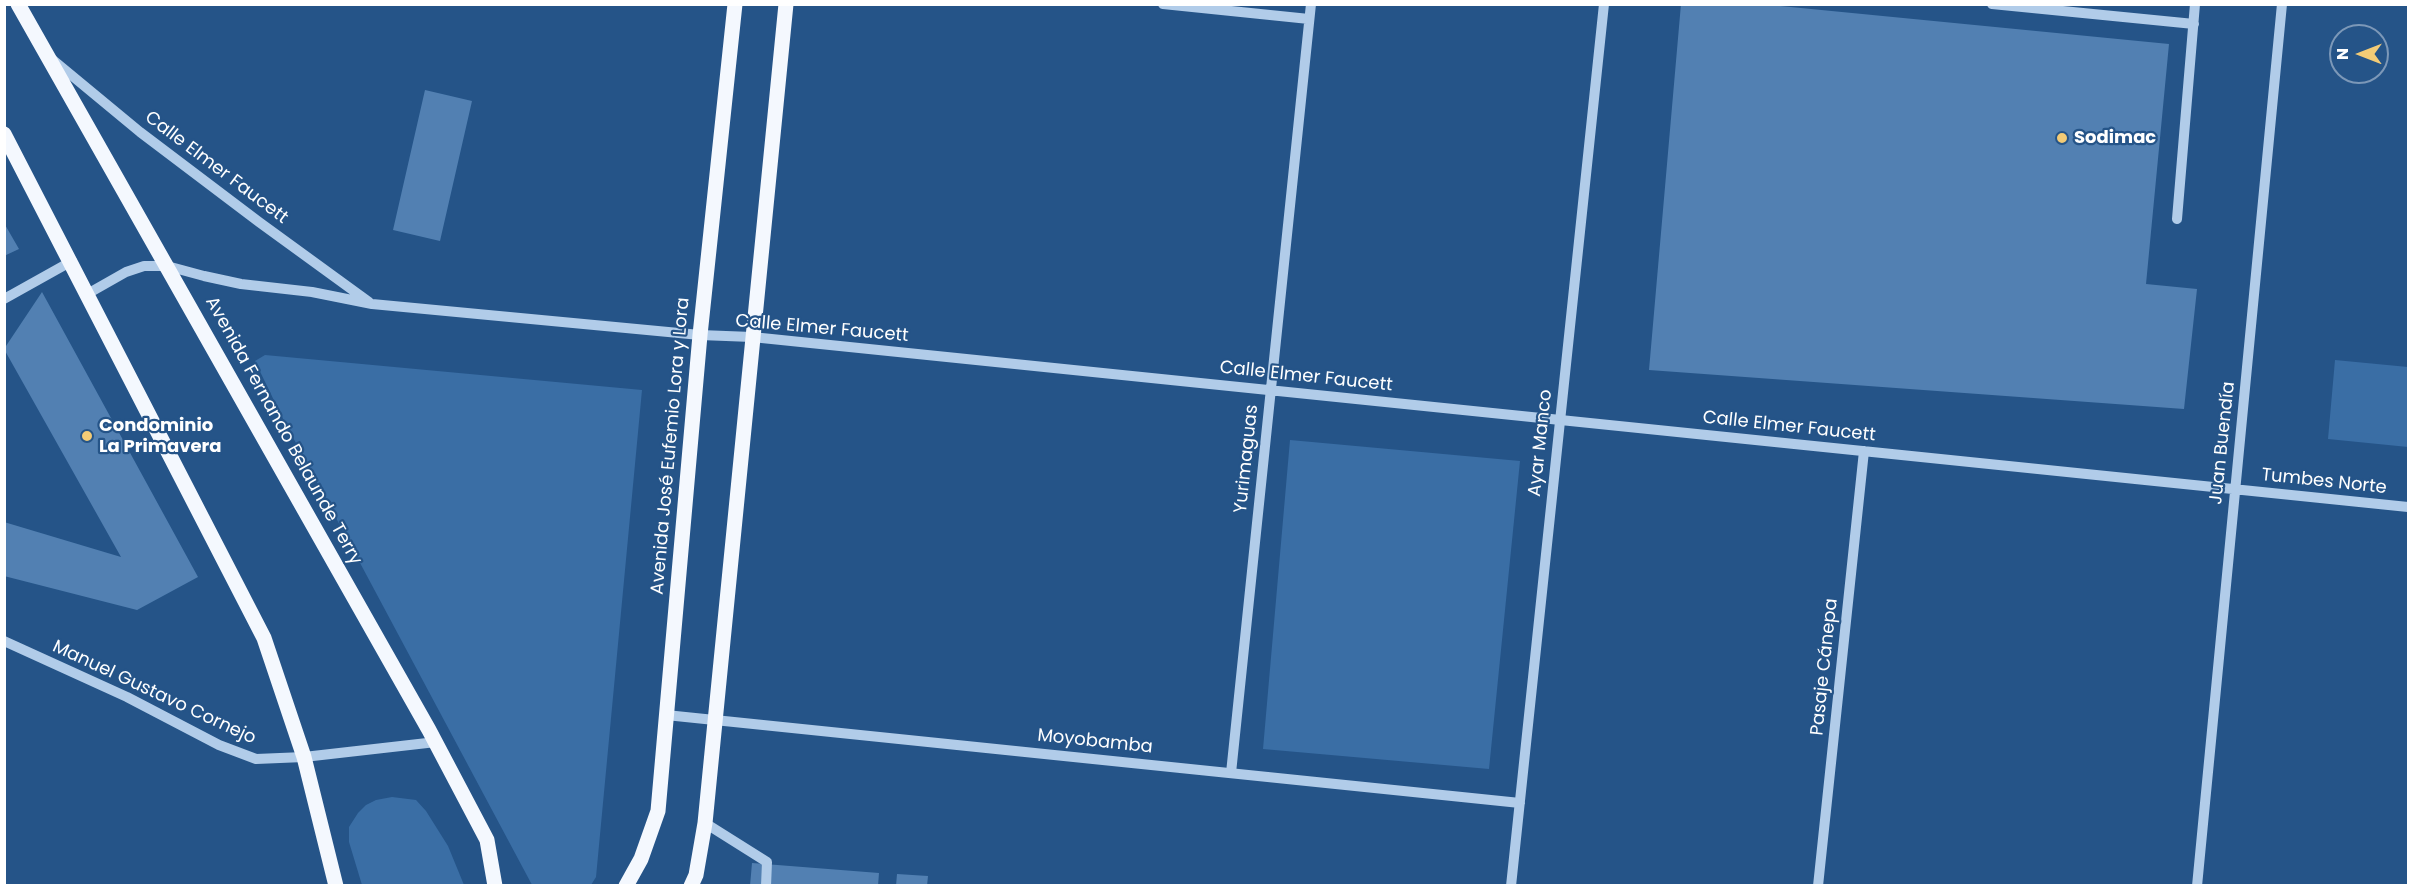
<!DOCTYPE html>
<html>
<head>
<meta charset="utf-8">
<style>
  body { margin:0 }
  #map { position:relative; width:2413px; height:890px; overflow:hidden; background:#255488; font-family:Poppins,sans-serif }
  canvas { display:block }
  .frame { position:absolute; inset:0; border:6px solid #fff; pointer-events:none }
  .north { position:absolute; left:2329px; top:24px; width:60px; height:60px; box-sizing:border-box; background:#255488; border:2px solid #7c98b8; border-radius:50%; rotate:270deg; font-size:16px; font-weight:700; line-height:24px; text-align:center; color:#fff }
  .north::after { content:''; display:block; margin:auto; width:21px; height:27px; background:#f3cb76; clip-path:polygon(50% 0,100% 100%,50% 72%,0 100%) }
</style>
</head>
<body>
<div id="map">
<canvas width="2413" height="890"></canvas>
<div class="frame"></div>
<div class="north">N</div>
</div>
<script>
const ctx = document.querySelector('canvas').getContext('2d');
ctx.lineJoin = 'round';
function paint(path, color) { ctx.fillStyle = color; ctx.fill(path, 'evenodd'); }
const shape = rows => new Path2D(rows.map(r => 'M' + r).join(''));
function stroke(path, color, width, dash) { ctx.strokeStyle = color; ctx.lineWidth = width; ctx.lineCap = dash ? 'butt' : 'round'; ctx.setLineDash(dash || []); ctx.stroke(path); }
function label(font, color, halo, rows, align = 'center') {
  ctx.font = font + ' Poppins,sans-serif'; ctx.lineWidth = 4.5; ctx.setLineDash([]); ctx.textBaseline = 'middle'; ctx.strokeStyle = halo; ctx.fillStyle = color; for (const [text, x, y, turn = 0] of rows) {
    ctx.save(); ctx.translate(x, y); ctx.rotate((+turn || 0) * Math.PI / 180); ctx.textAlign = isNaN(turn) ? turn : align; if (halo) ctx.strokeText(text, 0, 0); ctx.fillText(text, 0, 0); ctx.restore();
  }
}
const green = shape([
  [265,355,642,390,596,877,591,885,533,886,531,883,281,415,255,361],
  [2335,360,2408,367,2408,447,2328,439],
  [1290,440,1520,461,1489,769,1263,749],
  [392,797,416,800,426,811,448,846,464,885,362,885,349,842,349,827,358,813,366,805,376,800]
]);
const building = shape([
  [1681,4,1760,4,2169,44,2146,284,2197,289,2184,409,1649,370],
  [425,90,472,101,440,241,393,230],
  [4,223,19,249,4,256],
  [42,292,198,577,137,610,4,576,4,522,121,557,4,349],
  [752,863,879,873,878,886,750,886],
  [897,874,928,876,927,886,896,886]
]);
const minor = shape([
  [1163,4,1309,19],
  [1992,4,2194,24],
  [53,60,140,132,259,222,369,302],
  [2177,219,2195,4],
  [89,293,126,272,144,266,167,266,204,276,241,284,312,292,372,304,700,335,752,337,2408,507],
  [4,299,72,261],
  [4,641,127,697,219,745,256,759,304,757,436,742],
  [666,715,1520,803],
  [1231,773,1311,4],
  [705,823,767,862,766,886],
  [1511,886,1604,4],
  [1818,886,1864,451],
  [2197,886,2282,4]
]);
const major = shape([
  [18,4,429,730,487,840,495,886],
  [4,134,264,638,304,757,336,886],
  [626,886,641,859,658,811,700,335,735,4],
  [691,886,696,875,705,823,786,4]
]);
const markers = [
  [2062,138,6,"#f3cb76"],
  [87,436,6,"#f3cb76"]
];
const poiNames = [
  ["Sodimac",2074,138],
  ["Condominio",99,426],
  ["La Primavera",99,447]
];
const streetNames = [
  ["Calle Elmer Faucett",216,168,37],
  ["Calle Elmer Faucett",822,329,5],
  ["Calle Elmer Faucett",1306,377,6],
  ["Calle Elmer Faucett",1789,427,6],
  ["Avenida Fernando Belaunde Terry",283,431,61],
  ["Ayar Manco",1541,443,-84],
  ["Juan Buendía",2223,443,-84],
  ["Avenida José Eufemio Lora y Lora",671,446,-85],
  ["Yurimaguas",1247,459,-84],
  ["Tumbes Norte",2324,482,6],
  ["Pasaje Cánepa",1825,667,-84],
  ["Manuel Gustavo Cornejo",154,693,25],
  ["Moyobamba",1095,742,6]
];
paint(green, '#3a6ea5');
paint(building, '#5280b2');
stroke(minor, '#b1cce9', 10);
stroke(major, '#f4f8fe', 15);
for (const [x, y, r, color] of markers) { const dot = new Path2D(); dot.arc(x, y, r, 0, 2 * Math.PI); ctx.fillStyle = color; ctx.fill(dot); stroke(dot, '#255488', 2); }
label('bold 18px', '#fff', '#255488', poiNames, 'left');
label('18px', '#fff', '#255488', streetNames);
</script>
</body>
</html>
